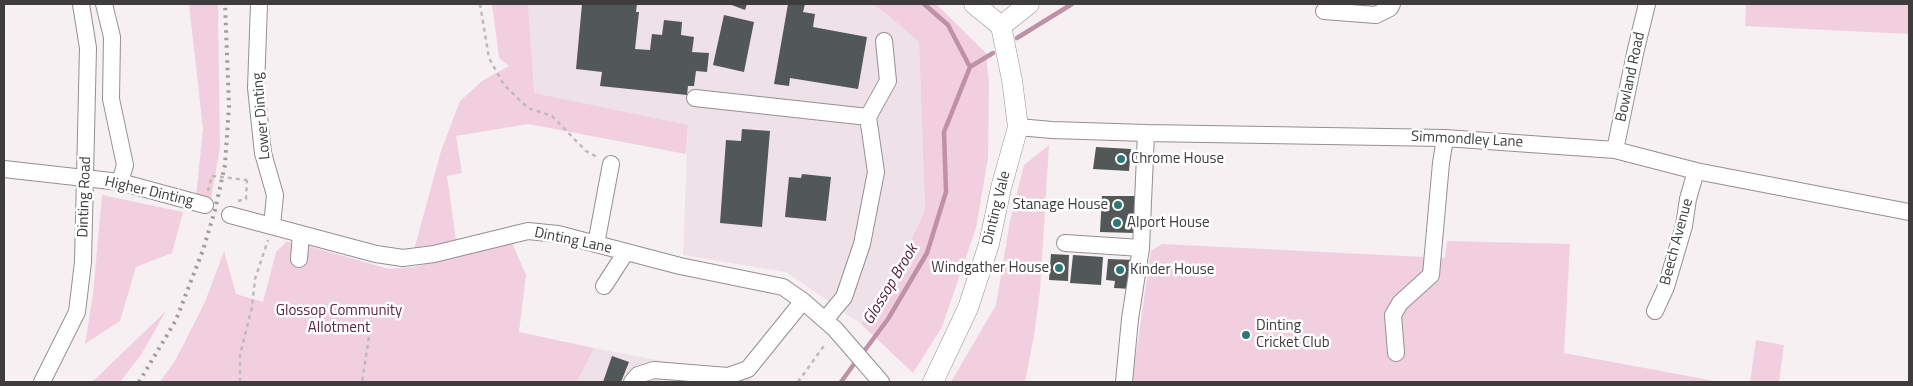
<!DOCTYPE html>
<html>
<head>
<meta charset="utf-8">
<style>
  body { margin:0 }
  #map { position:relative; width:1913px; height:386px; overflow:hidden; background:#f7f0f3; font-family:"Titillium Web",sans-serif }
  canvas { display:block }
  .frame { position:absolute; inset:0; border:5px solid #3e3c3d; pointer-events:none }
</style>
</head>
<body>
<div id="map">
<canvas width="1913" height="386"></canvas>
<div class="frame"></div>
</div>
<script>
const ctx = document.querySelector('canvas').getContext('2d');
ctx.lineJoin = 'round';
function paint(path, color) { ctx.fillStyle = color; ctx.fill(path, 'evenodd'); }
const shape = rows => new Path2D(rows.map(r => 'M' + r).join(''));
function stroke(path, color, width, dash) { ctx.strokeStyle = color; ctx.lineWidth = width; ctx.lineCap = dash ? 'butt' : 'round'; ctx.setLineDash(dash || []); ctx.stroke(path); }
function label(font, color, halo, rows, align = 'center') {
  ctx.font = font + ' "Titillium Web",sans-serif'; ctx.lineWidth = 5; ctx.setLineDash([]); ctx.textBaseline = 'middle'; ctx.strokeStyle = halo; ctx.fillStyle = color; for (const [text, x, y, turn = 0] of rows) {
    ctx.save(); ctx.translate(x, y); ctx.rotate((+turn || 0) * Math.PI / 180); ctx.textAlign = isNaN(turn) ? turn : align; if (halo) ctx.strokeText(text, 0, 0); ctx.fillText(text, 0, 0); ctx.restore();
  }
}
const built = shape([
  [528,4,871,4,884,12,919,42,925,210,898,269,861,324,786,272,683,255,688,126,533,93],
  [594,348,751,378,752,382,577,382]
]);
const green = shape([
  [189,4,218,4,220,148,211,198,196,196,203,129],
  [492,4,528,4,534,93,688,125,686,154,528,124,456,136,462,173,447,176,456,240,414,250,441,151,460,101,482,81,509,66,499,58],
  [871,4,936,4,986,53,989,85,988,158,976,228,942,327,913,373,861,324,898,269,925,210,919,42,884,12],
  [1746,4,1909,4,1909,34,1745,26],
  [1049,145,1040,291,1034,336,1025,382,951,382,996,305,1010,221,1024,165],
  [102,195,183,212,172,253,136,267,120,321,85,344,93,294],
  [1447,241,1570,244,1564,353,1720,382,1132,382,1151,251,1162,244,1445,258],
  [286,242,298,243,389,269,414,267,512,243,526,275,519,332,594,348,577,382,160,382,176,359,205,302,224,251,236,294,263,302,276,252],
  [166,311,141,355,120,382,92,382],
  [1756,340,1784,345,1779,382,1750,382]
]);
const stream = shape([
  [1017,38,1072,4],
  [970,67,993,53],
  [862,354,888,319,927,253,946,192,944,132,970,67,948,25,924,4],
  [841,382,857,360]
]);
const building = shape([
  [582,4,637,4,636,12,639,12,635,49,650,50,652,34,662,35,664,20,682,22,681,35,694,37,692,52,709,53,707,72,696,71,694,86,688,86,687,95,600,86,602,72,576,69],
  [729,4,747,4,745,10],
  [788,4,805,4,803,12,815,14,813,27,867,37,858,89,790,78,789,86,774,84],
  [724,15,754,22,744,72,713,65],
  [742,129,770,131,762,227,720,223,726,140,741,141],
  [1096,147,1131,149,1129,171,1093,169],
  [802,174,831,177,826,221,785,217,789,177,801,178],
  [1102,196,1135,196,1134,233,1100,232],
  [1051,254,1069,255,1068,281,1049,280],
  [1073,255,1103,257,1101,285,1070,283],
  [1108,259,1135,260,1131,289,1114,288,1115,281,1106,280],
  [612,356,629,362,621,382,603,382]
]);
const path = shape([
  [480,4,489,58,504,85,528,108,552,116,586,151,599,158],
  [208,191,212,176],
  [238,201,246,199,247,180],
  [361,313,372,317,362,382],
  [240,382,240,355,252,307,255,279,268,240],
  [798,382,826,343]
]);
const minor = shape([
  [104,4,112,37,111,99,125,165,120,182],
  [259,4,256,88,263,153,275,195,272,226],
  [1324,11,1376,15,1390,8,1392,4],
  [695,98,868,117,876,172,862,244,844,297,825,320],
  [868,117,888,81,884,41],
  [1018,127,1052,130,1146,133,1445,138,1615,150,1696,171,1909,212],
  [1615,150,1636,49,1647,4],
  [4,169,120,182,205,205],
  [230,215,376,254,403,258,434,254,528,231,558,234,680,266,783,287,803,301,835,329,881,382],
  [1065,243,1141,248],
  [596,244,611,164],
  [299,259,301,234],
  [604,286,626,252],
  [1655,311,1666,287,1684,226,1688,199,1696,171],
  [1396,353,1393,315,1400,303,1431,275,1441,163,1445,138],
  [42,382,77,312,83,262,88,48,81,4],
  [632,382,638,375,654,370,728,376,748,369,803,301],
  [1124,382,1130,319,1141,248,1146,133]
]);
const major = shape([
  [974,4,1001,26],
  [1001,26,1029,4],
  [933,382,968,308,989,244,1001,188,1018,127,1012,80,1001,26]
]);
const rail = shape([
  [139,382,176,320,203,250,215,210,225,165,229,106,225,4]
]);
const pathBridge = shape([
  [212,176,247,180]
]);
const markers = [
  [1121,159,5,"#2e7777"],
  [1118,205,5,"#2e7777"],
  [1117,223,5,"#2e7777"],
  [1059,268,5,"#2e7777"],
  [1120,270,5,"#2e7777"],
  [1246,335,5,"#2e7777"]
];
const streetNames = [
  ["Bowland Road",1631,77,-78],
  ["Lower Dinting",262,116,-95],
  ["Simmondley Lane",1467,140,3],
  ["Higher Dinting",149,192,13],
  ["Dinting Road",85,197,-88],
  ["Dinting Vale",997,208,-76],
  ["Dinting Lane",573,241,12],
  ["Beech Avenue",1677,242,-75]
];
const poiNames = [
  ["Chrome House",1131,159],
  ["Stanage House",1108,205,"right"],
  ["Alport House",1127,223],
  ["Windgather House",1049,268,"right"],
  ["Kinder House",1130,270],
  ["Dinting",1256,326],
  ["Cricket Club",1256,343]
];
const parkNames = [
  ["Glossop Community",339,311],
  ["Allotment",339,328]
];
const waterNames = [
  ["Glossop Brook",891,285,-59]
];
paint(built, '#efe1e8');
paint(green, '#f1cfdf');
stroke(stream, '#be91a7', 4.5);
paint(building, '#515857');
stroke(minor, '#958f92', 18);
stroke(major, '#958f92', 21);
stroke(path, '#bfb9bc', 2.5, [4, 4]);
stroke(minor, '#fff', 16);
stroke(major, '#fff', 20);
stroke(rail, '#a19c9e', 4, [2.5, 5]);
stroke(pathBridge, '#bfb9bc', 2.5, [4, 4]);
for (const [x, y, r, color] of markers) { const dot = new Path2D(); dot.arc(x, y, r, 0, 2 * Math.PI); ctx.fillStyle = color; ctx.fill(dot); stroke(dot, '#fff', 2); }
label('15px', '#3e3c3d', '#fff', streetNames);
label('15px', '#3e3c3d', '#fff', poiNames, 'left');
label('15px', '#5d2544', '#fff', parkNames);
label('italic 16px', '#582140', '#fff', waterNames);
</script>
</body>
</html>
